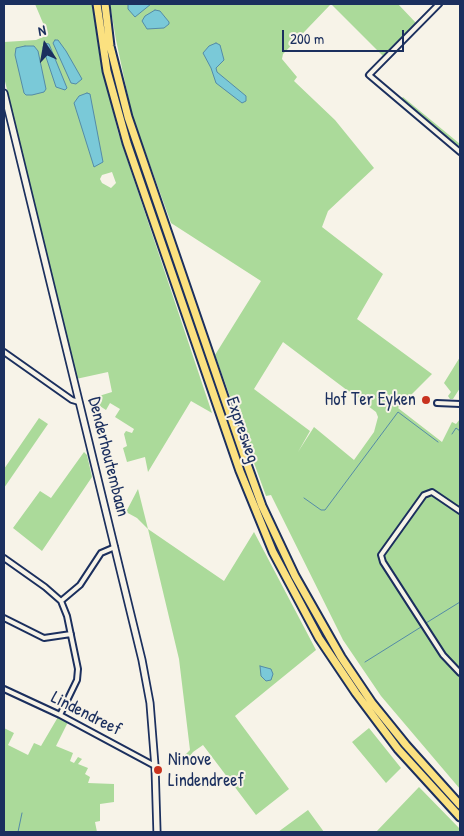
<!DOCTYPE html>
<html>
<head>
<meta charset="utf-8">
<style>
  body { margin:0 }
  #map { position:relative; width:464px; height:836px; overflow:hidden; background:#f7f3e8; font-family:"Patrick Hand",sans-serif }
  canvas { display:block }
  .frame { position:absolute; inset:0; border:5px solid #1b2f5e; pointer-events:none }
  .north { position:absolute; left:20px; top:20px; width:50px; height:50px; -webkit-text-stroke:4px #f7f3e8; paint-order:stroke; rotate:348deg; font-size:14px; font-weight:700; line-height:20px; text-align:center; color:#1b2f5e }
  .north::after { content:''; display:block; margin:auto; width:18px; height:22px; background:#1b2f5e; clip-path:polygon(50% 0,100% 100%,50% 72%,0 100%) }
  .scale { position:absolute; left:282px; top:30px; width:122px; height:22px; box-sizing:border-box; border:2px solid #1b2f5e; border-top:0; padding-left:6px; font-size:15px; line-height:18px; white-space:nowrap; color:#1b2f5e; -webkit-text-stroke:4px #f7f3e8; paint-order:stroke }
</style>
</head>
<body>
<div id="map">
<canvas width="464" height="836"></canvas>
<div class="frame"></div>
<div class="north">N</div>
<div class="scale">200 m</div>
</div>
<script>
const ctx = document.querySelector('canvas').getContext('2d');
ctx.lineJoin = 'round';
function paint(path, color) { ctx.fillStyle = color; ctx.fill(path, 'evenodd'); }
const shape = rows => new Path2D(rows.map(r => 'M' + r).join(''));
function stroke(path, color, width, dash) { ctx.strokeStyle = color; ctx.lineWidth = width; ctx.lineCap = dash ? 'butt' : 'round'; ctx.setLineDash(dash || []); ctx.stroke(path); }
function label(font, color, halo, rows, align = 'center') {
  ctx.font = font + ' "Patrick Hand",sans-serif'; ctx.lineWidth = 4; ctx.setLineDash([]); ctx.textBaseline = 'middle'; ctx.strokeStyle = halo; ctx.fillStyle = color; for (const [text, x, y, turn = 0] of rows) {
    ctx.save(); ctx.translate(x, y); ctx.rotate((+turn || 0) * Math.PI / 180); ctx.textAlign = isNaN(turn) ? turn : align; if (halo) ctx.strokeText(text, 0, 0); ctx.fillText(text, 0, 0); ctx.restore();
  }
}
const green = shape([
  [35,4,92,4,100,59,118,132,212,413,191,401,148,472,145,457,127,462,123,448,127,446,124,434,126,431,132,433,134,429,115,417,120,409,110,403,106,410,89,399,112,392,108,372,76,379,4,77,4,42,36,40,48,35],
  [76,100,100,149,103,162,76,109],
  [112,172,116,183,111,188,102,183,100,179,102,175],
  [110,4,398,4,417,24,384,57,331,4,283,54,282,59,297,77,294,81,335,120,374,168,328,211,322,227,383,274,357,319,432,374,398,408,442,442,452,422,456,424,460,419,460,789,381,696,343,640,271,495,266,496,215,355,261,281,171,223,132,115,116,40],
  [283,342,376,412,378,417,374,432,354,460,314,427,298,452,310,431,254,389],
  [403,97,460,144,457,147,400,100],
  [460,357,460,388,453,399,450,399,448,396,451,392,444,383],
  [39,418,48,424,4,488,4,469],
  [84,452,87,455,92,477,42,551,13,528,40,491,51,498],
  [138,489,148,529,224,581,254,532,316,650,235,716,289,789,256,815,203,745,193,752,189,757,185,755,190,750,179,659,148,529,137,518,126,512],
  [58,717,68,722,56,746,73,753,70,761,74,763,78,757,82,759,78,764,88,768,85,774,90,777,88,783,114,784,114,802,100,804,100,821,95,822,97,832,4,832,4,728,14,733,8,745,28,755,34,743,41,746],
  [369,728,401,768,386,783,352,742],
  [419,787,460,829,460,832,376,832],
  [308,810,324,832,278,832]
]);
const water = shape([
  [128,4,151,4,135,17,128,9,128,4],
  [155,10,160,11,169,22,169,24,164,28,147,29,142,21,145,16,155,10],
  [55,40,58,40,66,51,82,79,76,84,71,83,53,43,55,40],
  [44,43,49,44,67,88,65,90,56,87,43,48,44,43],
  [216,43,220,45,224,60,216,68,217,72,246,96,246,101,242,103,216,83,211,68,203,53,209,46,216,43],
  [25,46,34,46,38,51,46,89,44,92,32,95,26,95,24,93,15,55,16,48,25,46],
  [87,93,90,94,103,162,94,167,74,103,79,96,87,93],
  [260,666,271,669,273,674,271,680,266,681,261,676,260,666]
]);
const stream = shape([
  [452,434,456,428,460,431],
  [304,498,321,510,325,510,398,412,438,442],
  [426,623,460,602],
  [365,662,421,627],
  [18,832,22,813]
]);
const street = shape([
  [439,4,369,75,460,152],
  [4,352,72,400,79,402],
  [437,403,460,404],
  [460,511,432,492,424,495,381,555,383,562,443,655,460,673],
  [4,558,45,587,61,601,67,616,78,669,77,680,60,715],
  [61,601,80,585,101,553,115,547],
  [4,618,44,638,71,634],
  [4,689,60,715,155,766]
]);
const secondary = shape([
  [4,93,142,660,150,703,155,766,157,832]
]);
const highway = shape([
  [97,4,107,71,127,143,240,471,273,552,319,638,356,693,398,749,460,817],
  [105,4,110,46,128,117,248,467,262,506,295,576,341,657,372,703,406,745,460,805]
]);
const markers = [
  [426,400,5,"#c8321e"],
  [158,770,5,"#c8321e"]
];
const poiNames = [
  ["Hof Ter Eyken",416,400],
  ["Ninove",168,760,"left"],
  ["Lindendreef",168,781,"left"]
];
const streetNames = [
  ["Expresweg",242,430,71],
  ["Denderhoutembaan",108,457,76],
  ["Lindendreef",86,714,27]
];
paint(green, '#abda9a');
paint(water, '#7ac9d8');
stroke(water, '#548ba7', 1);
stroke(stream, '#548ba7', 1);
stroke(street, '#1b2f5e', 8);
stroke(secondary, '#1b2f5e', 9);
stroke(highway, '#1b2f5e', 11);
stroke(street, '#f7f3e8', 4);
stroke(secondary, '#f7f3e8', 5.5);
stroke(highway, '#fbe180', 7);
for (const [x, y, r, color] of markers) { const dot = new Path2D(); dot.arc(x, y, r, 0, 2 * Math.PI); ctx.fillStyle = color; ctx.fill(dot); stroke(dot, '#f7f3e8', 2); }
label('18px', '#1b2f5e', '#f7f3e8', poiNames, 'right');
label('18px', '#1b2f5e', '#f7f3e8', streetNames);
</script>
</body>
</html>
